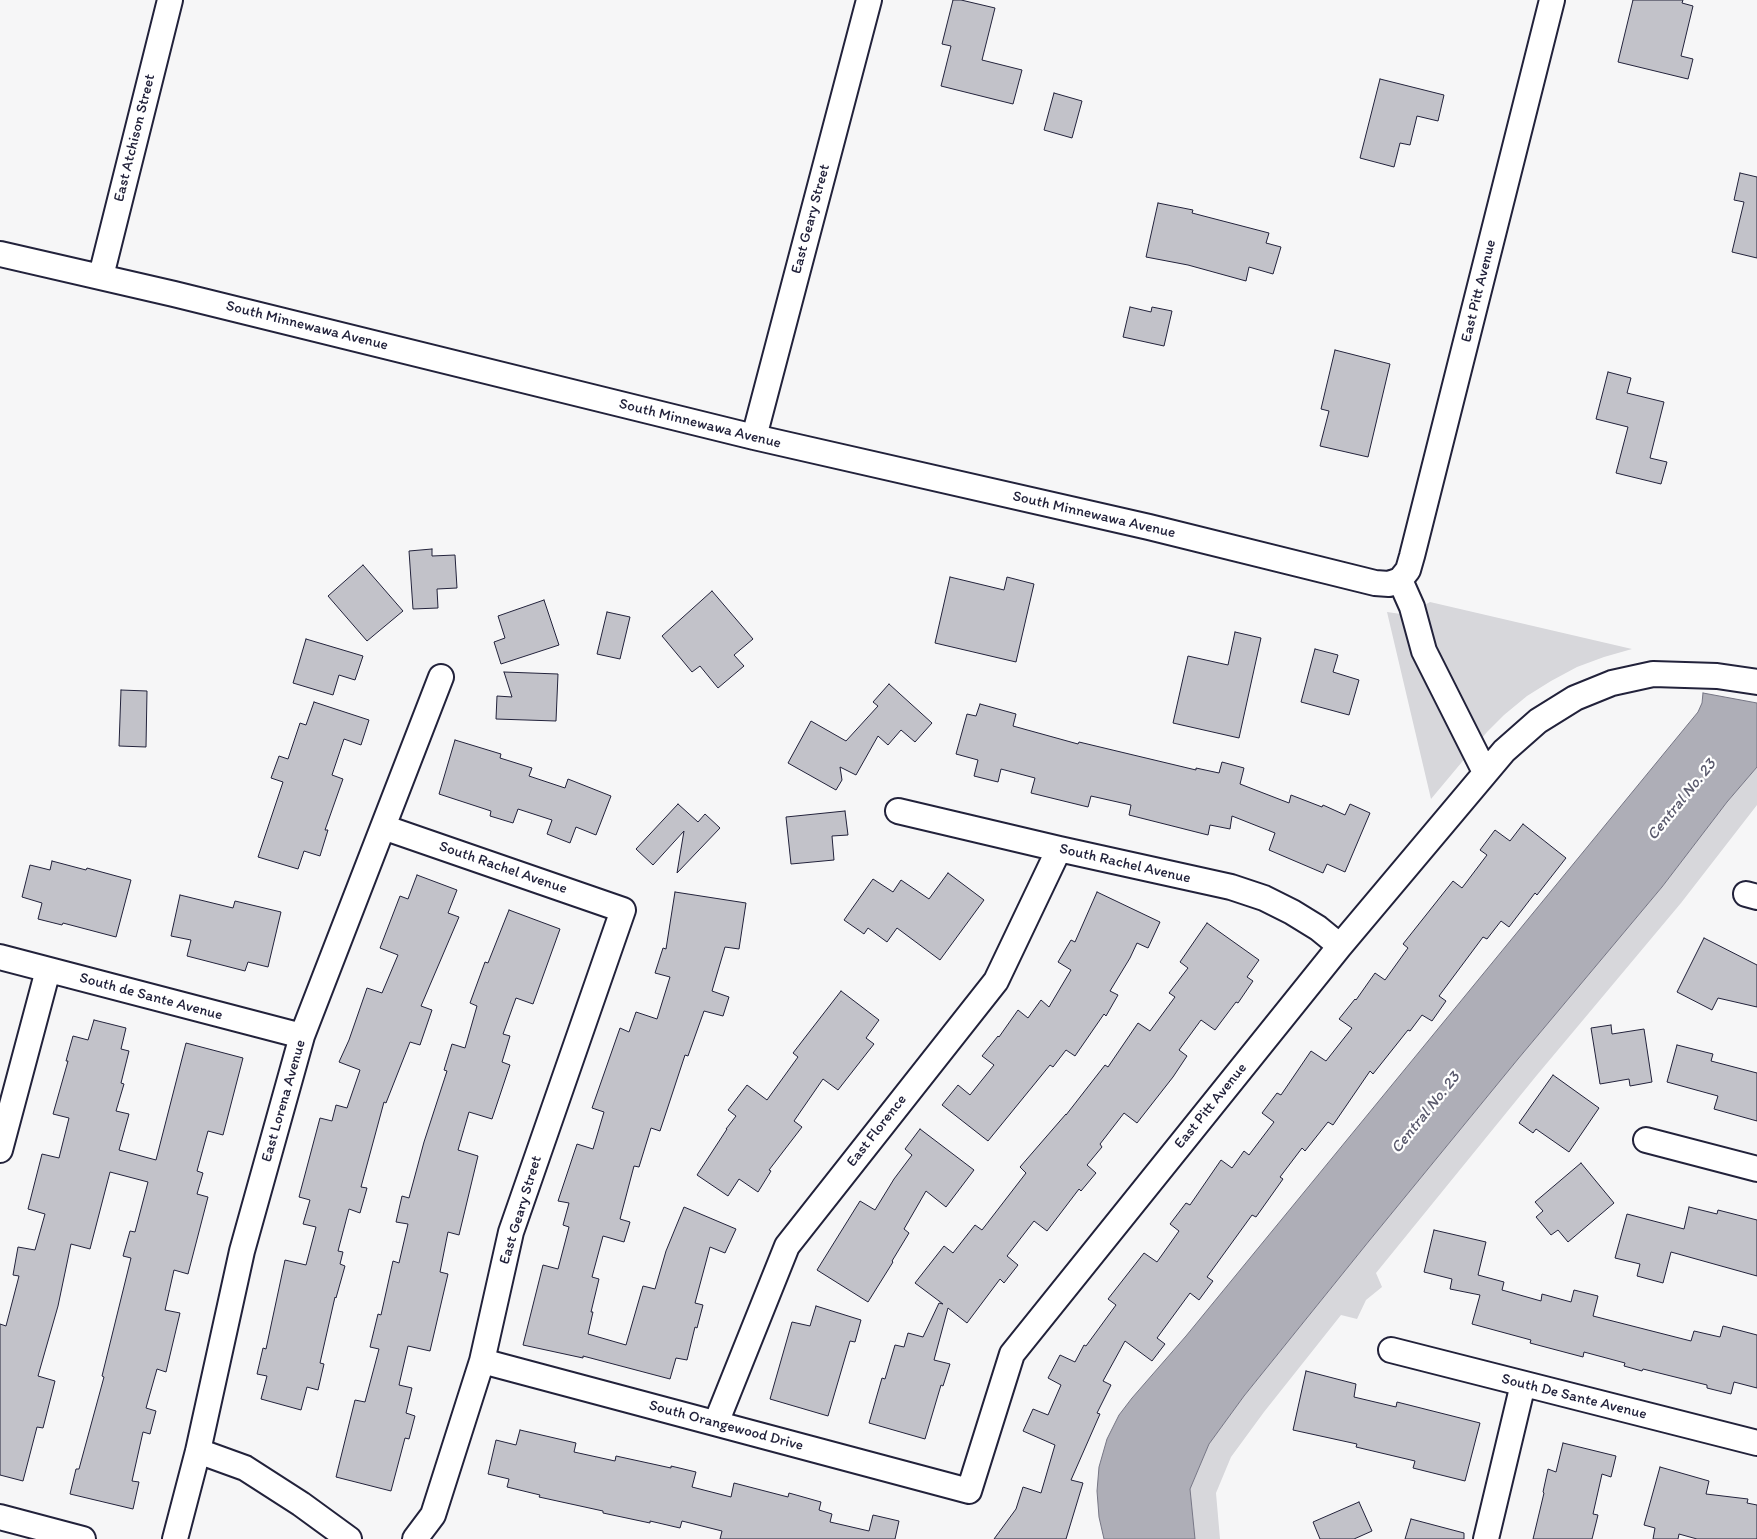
<!DOCTYPE html>
<html>
<head>
<meta charset="utf-8">
<style>
  body { margin:0 }
  canvas { display:block; background:#f6f6f7 }
</style>
</head>
<body>
<canvas width="1757" height="1539"></canvas>
<script>
const ctx = document.querySelector('canvas').getContext('2d');
ctx.lineJoin = 'round';
function paint(path, color) { ctx.fillStyle = color; ctx.fill(path, 'evenodd'); }
const shape = rows => new Path2D(rows.map(r => 'M' + r).join(''));
function stroke(path, color, width, dash) { ctx.strokeStyle = color; ctx.lineWidth = width; ctx.lineCap = dash ? 'butt' : 'round'; ctx.setLineDash(dash || []); ctx.stroke(path); }
function label(font, color, halo, rows, align = 'center') {
  ctx.font = font + ' Itim,sans-serif'; ctx.lineWidth = 4.5; ctx.setLineDash([]); ctx.textBaseline = 'middle'; ctx.strokeStyle = halo; ctx.fillStyle = color; for (const [text, x, y, turn = 0] of rows) {
    ctx.save(); ctx.translate(x, y); ctx.rotate((+turn || 0) * Math.PI / 180); ctx.textAlign = isNaN(turn) ? turn : align; if (halo) ctx.strokeText(text, 0, 0); ctx.fillText(text, 0, 0); ctx.restore();
  }
}
const green = shape([
  [1430,602,1632,649,1604,657,1577,667,1551,681,1527,696,1504,715,1487,732,1431,799,1387,612,1401,614,1412,612],
  [1757,767,1757,805,1681,903,1537,1075,1376,1273,1382,1287,1366,1300,1357,1319,1341,1315,1264,1412,1231,1457,1216,1493,1220,1539,1195,1539,1190,1489,1209,1444,1244,1396,1369,1241,1518,1059,1662,887,1727,802]
]);
const water = shape([
  [1703,693,1757,703,1757,767,1727,802,1662,887,1518,1059,1369,1241,1244,1396,1209,1444,1190,1489,1195,1539,1104,1539,1099,1517,1097,1491,1099,1467,1107,1439,1119,1415,1132,1398,1186,1336,1698,712,1702,703,1703,693]
]);
const building = shape([
  [953,0,961,0,995,8,982,60,1022,70,1013,104,941,86,951,46,942,44,953,0],
  [1633,0,1683,0,1682,3,1693,6,1681,56,1693,59,1688,79,1618,62,1633,0],
  [1380,79,1444,95,1438,121,1417,116,1410,145,1400,143,1394,167,1360,158,1380,79],
  [1054,93,1082,101,1072,138,1044,130,1054,93],
  [1740,173,1757,177,1757,258,1732,252,1744,202,1734,200,1740,173],
  [1158,203,1193,210,1192,213,1269,233,1266,243,1281,247,1273,274,1249,267,1246,281,1188,265,1146,257,1158,203],
  [1130,307,1151,312,1152,307,1172,311,1164,346,1123,337,1130,307],
  [1335,350,1390,364,1368,457,1320,446,1329,411,1321,409,1335,350],
  [1608,372,1631,378,1627,393,1664,402,1650,458,1667,462,1661,484,1616,473,1628,427,1596,419,1608,372],
  [432,549,432,556,455,555,457,588,437,589,438,608,413,609,409,551,432,549],
  [363,565,403,611,367,641,328,596,363,565],
  [950,577,1004,590,1007,577,1034,584,1016,662,935,643,950,577],
  [712,591,753,639,734,655,744,666,718,688,700,666,692,672,662,636,712,591],
  [544,600,559,645,501,664,494,642,505,638,498,616,544,600],
  [607,612,630,617,620,659,597,654,607,612],
  [1235,632,1261,638,1239,738,1173,723,1188,656,1228,665,1235,632],
  [306,639,363,656,355,680,339,675,333,695,293,683,306,639],
  [1315,649,1338,655,1333,672,1359,680,1349,715,1301,702,1315,649],
  [504,672,558,674,556,721,496,719,497,696,512,697,504,672],
  [889,684,932,723,915,742,901,730,888,745,878,736,856,775,840,767,842,780,836,790,788,763,811,721,846,741,878,706,873,702,889,684],
  [121,690,147,691,146,747,119,746,121,690],
  [314,702,369,720,361,745,344,739,332,775,343,779,325,830,328,830,320,856,304,851,298,869,258,857,283,782,271,778,279,756,288,759,300,723,306,725,314,702],
  [980,704,1016,714,1013,726,1078,744,1079,742,1196,770,1196,768,1219,773,1222,762,1244,768,1240,784,1289,803,1291,795,1322,807,1323,805,1345,815,1350,804,1370,813,1345,872,1327,864,1323,873,1269,850,1275,833,1232,816,1230,829,1210,825,1208,835,1129,815,1131,805,1091,796,1088,807,1031,793,1035,778,1001,769,998,782,974,776,978,760,956,754,967,714,976,716,980,704],
  [455,740,501,754,500,758,532,768,529,776,565,788,568,779,611,796,596,835,576,827,570,843,547,834,552,820,518,809,513,823,490,816,491,811,439,794,455,740],
  [678,804,698,822,705,814,720,828,677,873,684,831,653,865,636,849,678,804],
  [845,811,848,835,832,836,834,860,791,864,786,817,845,811],
  [1523,824,1566,858,1537,895,1535,893,1509,927,1501,921,1487,939,1483,937,1439,996,1446,1001,1432,1021,1422,1015,1410,1031,1408,1030,1373,1074,1370,1071,1333,1125,1328,1122,1305,1151,1302,1148,1280,1177,1283,1179,1256,1217,1252,1215,1207,1277,1213,1281,1199,1300,1190,1293,1157,1338,1165,1344,1152,1361,1125,1341,1103,1381,1111,1385,1097,1413,1100,1414,1071,1480,1083,1483,1066,1539,994,1539,1016,1509,1023,1487,1041,1493,1055,1445,1023,1431,1033,1409,1048,1415,1061,1385,1048,1378,1060,1355,1075,1362,1084,1345,1086,1346,1116,1305,1108,1299,1144,1253,1157,1262,1179,1231,1170,1224,1186,1203,1190,1205,1221,1160,1232,1168,1244,1151,1249,1155,1274,1122,1262,1113,1277,1093,1281,1095,1311,1051,1326,1061,1352,1028,1339,1019,1355,999,1356,1000,1375,973,1385,980,1408,948,1403,944,1453,881,1462,888,1487,855,1480,850,1495,830,1510,841,1523,824],
  [52,861,86,870,87,868,131,880,116,937,63,923,62,925,38,919,42,903,22,897,30,865,50,870,52,861],
  [948,873,984,900,940,960,897,928,887,942,868,928,864,934,844,920,873,879,893,892,901,880,929,899,948,873],
  [417,875,457,890,448,913,459,917,421,1006,432,1010,420,1045,410,1042,386,1103,384,1102,361,1187,367,1188,360,1213,349,1209,338,1251,343,1252,340,1264,345,1266,336,1298,335,1297,320,1363,324,1364,318,1390,307,1387,301,1410,261,1399,267,1376,257,1374,263,1348,266,1349,285,1260,306,1265,316,1227,303,1224,310,1200,299,1197,320,1118,332,1121,336,1105,347,1108,360,1070,339,1062,349,1040,367,988,382,993,398,955,380,948,400,896,408,899,417,875],
  [675,892,746,903,739,949,725,947,712,991,729,997,723,1016,704,1011,688,1056,685,1055,660,1131,651,1128,639,1167,634,1166,620,1219,630,1222,624,1242,603,1236,592,1277,599,1279,591,1312,593,1312,588,1334,626,1345,643,1286,655,1289,666,1251,684,1207,736,1229,725,1253,710,1247,695,1303,703,1305,697,1328,695,1327,687,1360,676,1358,670,1379,583,1356,583,1358,523,1345,543,1265,558,1269,569,1227,563,1225,569,1203,558,1201,577,1144,593,1149,604,1112,592,1108,620,1028,629,1032,636,1012,657,1019,670,977,655,973,663,948,666,949,675,892],
  [1097,892,1160,922,1148,948,1137,943,1130,958,1110,991,1118,995,1106,1016,1104,1014,1075,1056,1066,1050,1053,1067,1050,1065,988,1141,942,1105,958,1085,970,1095,994,1065,982,1056,998,1036,999,1037,1018,1010,1028,1018,1041,1000,1049,1007,1071,970,1058,962,1071,940,1075,942,1097,892],
  [180,895,233,908,235,901,281,912,268,967,248,962,245,971,187,956,191,940,171,936,180,895],
  [509,910,560,929,533,1004,516,998,503,1034,510,1036,502,1062,510,1065,492,1119,469,1112,458,1150,478,1156,459,1235,448,1232,440,1272,448,1274,430,1351,408,1346,399,1385,412,1388,406,1413,415,1416,409,1439,405,1438,391,1491,336,1477,355,1400,365,1402,379,1349,370,1347,378,1314,381,1315,393,1261,399,1263,408,1224,396,1222,402,1196,409,1198,424,1142,447,1071,444,1070,452,1044,465,1048,477,1006,470,1003,485,962,488,963,509,910],
  [1207,923,1259,960,1247,977,1253,981,1238,1003,1236,1002,1215,1030,1201,1020,1179,1050,1187,1056,1173,1077,1137,1123,1124,1113,1100,1144,1102,1147,1087,1165,1096,1173,1081,1191,1079,1189,1047,1231,1034,1221,1007,1256,1018,1265,1004,1283,1000,1279,967,1323,948,1308,934,1360,950,1364,943,1386,941,1385,925,1439,869,1423,882,1378,885,1379,895,1345,904,1347,908,1333,923,1337,939,1303,943,1304,915,1283,944,1246,953,1253,975,1225,982,1230,1026,1173,1020,1167,1066,1114,1066,1115,1105,1065,1108,1067,1138,1023,1150,1031,1175,997,1169,993,1188,968,1180,962,1207,923],
  [1704,938,1757,965,1757,1007,1718,998,1712,1010,1677,992,1704,938],
  [841,991,879,1020,866,1038,874,1044,838,1090,823,1079,794,1121,802,1127,769,1170,771,1171,758,1192,739,1179,728,1196,697,1175,727,1129,726,1129,736,1116,728,1110,747,1085,767,1100,798,1057,793,1053,841,991],
  [94,1020,126,1028,121,1049,129,1051,121,1083,124,1084,116,1111,129,1114,119,1150,156,1160,186,1043,243,1058,223,1135,208,1131,197,1171,203,1173,197,1194,208,1197,188,1274,174,1270,165,1310,180,1313,166,1372,157,1369,146,1408,156,1411,150,1434,143,1432,132,1481,139,1482,133,1509,70,1494,76,1469,79,1469,104,1377,102,1376,131,1258,123,1256,130,1231,135,1232,148,1182,110,1172,90,1249,71,1244,58,1306,38,1376,55,1381,43,1428,37,1427,23,1481,0,1475,0,1324,6,1326,19,1276,13,1275,18,1247,35,1250,45,1214,28,1209,42,1154,59,1158,69,1118,53,1114,68,1061,66,1061,73,1036,88,1040,94,1020],
  [1611,1025,1612,1034,1644,1029,1652,1082,1630,1086,1629,1079,1600,1084,1591,1028,1611,1025],
  [1677,1045,1713,1054,1711,1061,1757,1073,1757,1121,1714,1109,1718,1096,1667,1082,1677,1045],
  [1553,1075,1599,1108,1569,1152,1536,1129,1533,1133,1519,1123,1553,1075],
  [920,1129,974,1170,946,1207,926,1191,904,1229,909,1233,892,1261,893,1262,868,1302,817,1270,860,1201,875,1210,894,1179,912,1155,905,1149,920,1129],
  [1581,1163,1614,1203,1568,1242,1558,1230,1551,1235,1536,1217,1543,1211,1535,1202,1581,1163],
  [1689,1207,1717,1214,1718,1210,1757,1220,1757,1276,1671,1252,1663,1283,1637,1276,1640,1264,1615,1258,1627,1214,1684,1229,1689,1207],
  [1434,1230,1486,1242,1478,1275,1504,1282,1502,1290,1541,1301,1542,1294,1571,1302,1574,1290,1598,1296,1593,1316,1691,1341,1694,1331,1720,1337,1723,1326,1757,1335,1757,1388,1734,1382,1731,1394,1707,1388,1707,1385,1643,1369,1642,1371,1624,1366,1625,1363,1584,1352,1583,1357,1530,1343,1531,1340,1472,1324,1480,1295,1450,1289,1452,1279,1424,1272,1434,1230],
  [816,1306,861,1320,855,1342,850,1341,828,1416,770,1399,792,1322,810,1326,816,1306],
  [1306,1371,1356,1384,1354,1397,1396,1407,1397,1402,1480,1423,1465,1481,1413,1468,1415,1461,1356,1447,1357,1444,1293,1430,1306,1371],
  [520,1430,576,1443,574,1452,615,1461,616,1456,671,1468,671,1466,696,1472,692,1487,731,1497,734,1483,788,1497,789,1493,821,1502,819,1510,832,1514,830,1522,869,1531,873,1515,899,1521,895,1539,720,1539,722,1531,682,1521,680,1528,650,1521,650,1523,603,1513,603,1511,539,1497,540,1495,507,1487,509,1479,488,1474,496,1440,516,1445,520,1430],
  [1563,1443,1616,1456,1611,1477,1602,1474,1593,1514,1598,1515,1592,1539,1533,1539,1544,1493,1543,1492,1548,1469,1556,1472,1563,1443],
  [1660,1467,1709,1481,1706,1494,1748,1499,1747,1503,1757,1505,1757,1539,1697,1539,1679,1534,1678,1539,1653,1539,1655,1528,1644,1525,1660,1467],
  [1359,1502,1372,1531,1354,1539,1320,1539,1313,1522,1359,1502],
  [1411,1519,1464,1533,1464,1539,1405,1539,1411,1519]
]);
const minor = shape([
  [0,254,174,294,754,437,1149,527,1375,583,1389,584,1400,580],
  [101,276,170,0],
  [754,437,869,0],
  [1400,580,1408,570,1412,556,1552,0],
  [1400,580,1412,607,1424,651,1485,772],
  [898,811,1059,849,1231,887,1264,898,1292,912,1318,928,1340,946],
  [383,827,623,910,511,1232,482,1361,433,1515,415,1539],
  [1746,894,1757,897],
  [0,957,302,1036],
  [1646,1140,1757,1169],
  [0,1150,48,970],
  [1391,1350,1757,1443],
  [482,1361,969,1491,1012,1354,1340,946,1504,751,1538,721,1575,698,1612,683,1653,674,1717,676,1757,682],
  [716,1423,787,1246,996,981,1059,849],
  [198,1451,245,1468,301,1504,349,1539],
  [0,1517,83,1539],
  [175,1539,198,1451,242,1251,302,1036,441,677],
  [1486,1539,1523,1384]
]);
const streetNames = [
  ["East Atchison Street",135,138,-76],
  ["East Geary Street",811,219,-75],
  ["East Pitt Avenue",1479,291,-76],
  ["South Minnewawa Avenue",307,326,14],
  ["South Minnewawa Avenue",700,424,14],
  ["South Minnewawa Avenue",1094,515,13],
  ["South Rachel Avenue",1125,864,13],
  ["South Rachel Avenue",503,868,19],
  ["South de Sante Avenue",151,997,15],
  ["East Lorena Avenue",284,1101,-74],
  ["East Pitt Avenue",1211,1106,-51],
  ["East Florence",877,1131,-52],
  ["East Geary Street",521,1210,-73],
  ["South De Sante Avenue",1574,1397,14],
  ["South Orangewood Drive",726,1426,15]
];
const waterNames = [
  ["Central No. 23",1682,800,-51],
  ["Central No. 23",1426,1113,-51]
];
paint(green, '#d7d7db');
paint(water, '#aeaeb7');
stroke(water, '#767685', 1);
paint(building, '#c2c2c9');
stroke(building, '#22223b', 1);
stroke(minor, '#22223b', 28);
stroke(minor, '#fff', 24);
label('15px', '#22223b', '#fff', streetNames);
label('italic 16px', '#5a5a6d', '#fff', waterNames);
</script>
</body>
</html>
